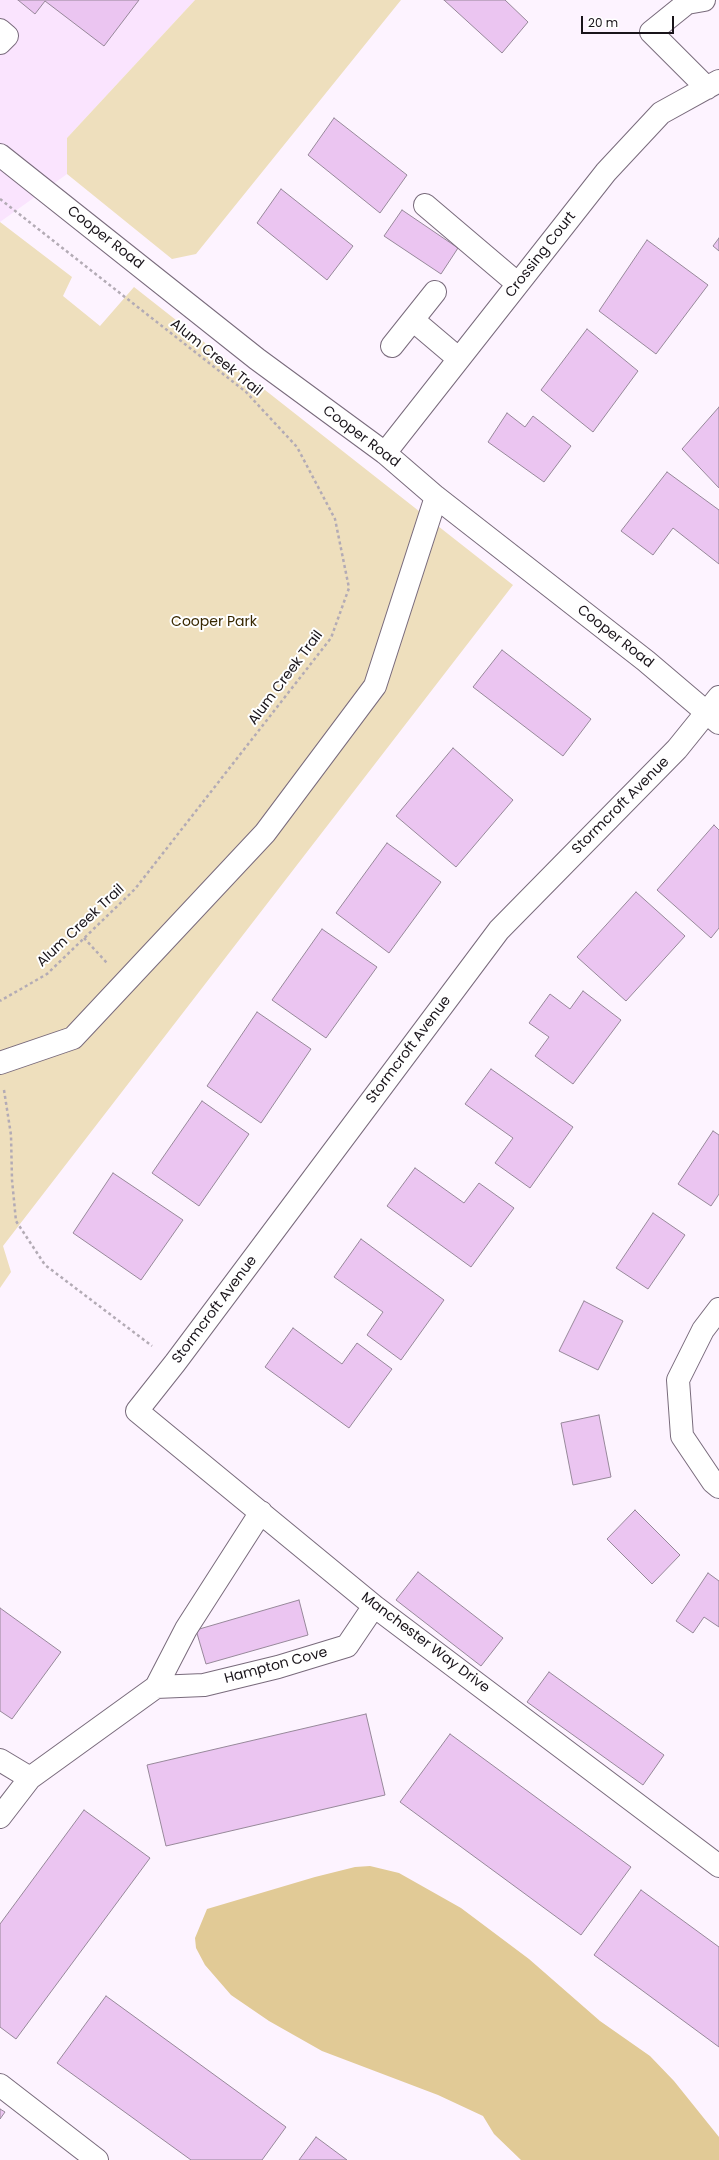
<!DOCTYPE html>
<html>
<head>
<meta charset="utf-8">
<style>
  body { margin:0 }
  #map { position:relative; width:719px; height:2160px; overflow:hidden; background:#fdf3ff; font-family:Poppins,sans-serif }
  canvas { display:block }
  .scale { position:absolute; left:581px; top:16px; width:93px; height:18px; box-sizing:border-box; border:2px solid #19141a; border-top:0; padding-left:5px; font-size:12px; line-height:14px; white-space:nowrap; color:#19141a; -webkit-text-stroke:3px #fff; paint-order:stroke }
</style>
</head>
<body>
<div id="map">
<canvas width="719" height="2160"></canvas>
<div class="scale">20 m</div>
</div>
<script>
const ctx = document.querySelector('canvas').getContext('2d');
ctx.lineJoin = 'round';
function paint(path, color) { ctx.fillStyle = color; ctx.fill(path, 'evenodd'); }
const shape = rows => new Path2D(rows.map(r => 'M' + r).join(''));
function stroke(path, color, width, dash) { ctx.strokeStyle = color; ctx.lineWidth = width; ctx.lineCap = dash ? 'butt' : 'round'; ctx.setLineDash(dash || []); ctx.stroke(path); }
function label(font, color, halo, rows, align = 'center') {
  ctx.font = font + ' Poppins,sans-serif'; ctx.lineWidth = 4; ctx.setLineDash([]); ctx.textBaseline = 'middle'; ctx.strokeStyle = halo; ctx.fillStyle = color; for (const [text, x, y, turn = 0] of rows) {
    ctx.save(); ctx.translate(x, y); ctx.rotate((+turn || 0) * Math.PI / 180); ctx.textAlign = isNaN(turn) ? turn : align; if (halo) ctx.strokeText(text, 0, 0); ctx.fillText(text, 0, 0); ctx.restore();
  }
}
const built = shape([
  [0,0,195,0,67,138,67,174,0,222]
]);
const green = shape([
  [195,0,401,0,196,254,172,259,67,174,67,138],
  [0,222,72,277,63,296,100,326,134,287,513,585,3,1246,11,1272,0,1288]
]);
const water = shape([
  [370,1866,399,1873,461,1908,529,1959,600,2021,650,2056,674,2081,719,2137,719,2160,521,2160,494,2134,483,2116,438,2095,322,2051,269,2021,231,1995,205,1965,196,1948,195,1938,207,1909,315,1877,355,1867]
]);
const building = shape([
  [18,0,139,0,104,46,45,1,35,14,18,0],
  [444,0,505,0,528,22,502,53,444,0],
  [334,118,407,175,380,213,308,155,334,118],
  [281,189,353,246,327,280,257,223,281,189],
  [402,210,458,248,441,274,384,236,402,210],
  [719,238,719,251,713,246,719,238],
  [647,240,708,285,656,354,599,311,647,240],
  [587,329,638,371,593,432,541,390,587,329],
  [719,407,719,488,682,449,719,407],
  [507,413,525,427,533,416,571,446,544,482,488,442,507,413],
  [667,472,719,510,719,564,673,528,653,555,621,531,667,472],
  [502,650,591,719,563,756,473,687,502,650],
  [453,748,513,800,456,867,396,816,453,748],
  [714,825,719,830,719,928,711,938,657,890,714,825],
  [387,843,441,882,389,953,336,913,387,843],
  [636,892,685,936,626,1001,577,957,636,892],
  [322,929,377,967,326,1038,272,1000,322,929],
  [583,991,621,1020,573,1084,535,1056,549,1037,529,1023,550,994,570,1009,583,991],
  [257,1012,311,1049,261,1123,207,1086,257,1012],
  [491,1069,573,1127,530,1188,495,1163,513,1138,465,1104,491,1069],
  [202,1101,249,1134,199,1206,152,1173,202,1101],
  [713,1131,719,1135,719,1194,711,1206,678,1184,713,1131],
  [415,1168,464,1203,479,1183,514,1208,471,1267,387,1206,415,1168],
  [113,1173,183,1220,141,1280,73,1233,113,1173],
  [653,1213,685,1235,648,1289,616,1268,653,1213],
  [361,1239,444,1300,401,1360,367,1335,383,1312,334,1277,361,1239],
  [584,1301,623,1321,598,1370,559,1351,584,1301],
  [293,1328,342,1364,357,1343,392,1369,349,1428,265,1367,293,1328],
  [599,1415,611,1477,573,1485,561,1423,599,1415],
  [635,1510,680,1555,652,1584,607,1539,635,1510],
  [418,1572,503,1638,481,1666,396,1600,418,1572],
  [708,1573,719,1581,719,1627,704,1617,693,1633,676,1621,708,1573],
  [299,1600,308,1635,206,1664,196,1630,299,1600],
  [0,1608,61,1652,12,1719,0,1711,0,1608],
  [549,1672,664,1755,643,1785,527,1702,549,1672],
  [366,1714,385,1795,166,1846,147,1765,366,1714],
  [450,1734,631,1867,581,1935,400,1802,450,1734],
  [84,1810,150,1858,16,2039,0,2027,0,1924,84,1810],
  [641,1890,719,1947,719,2047,594,1955,641,1890],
  [106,1996,286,2127,262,2160,191,2160,57,2063,106,1996],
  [0,2109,5,2112,0,2119,0,2109],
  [316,2137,347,2160,299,2160,316,2137]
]);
const path = shape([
  [0,199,246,392,297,447,335,519,349,588,331,638,135,889,47,974,0,1001],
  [84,938,107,963],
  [4,1090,11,1135,12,1180,16,1221,45,1265,152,1346]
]);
const minor = shape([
  [704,0,687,3,651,32,707,88],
  [0,30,7,36,0,43],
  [0,155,257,359,385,453,436,497,646,661,719,723],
  [425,205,518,284],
  [413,320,459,359],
  [392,346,435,292],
  [385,453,606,172,661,113,719,81],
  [719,697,677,749,499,930,175,1363,137,1411,374,1606,719,1866],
  [0,1063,73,1038,265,833,375,686,436,497],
  [719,1309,703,1330,678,1380,682,1436,713,1482,719,1487],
  [156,1687,204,1685,278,1667,347,1646,374,1606],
  [0,1760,30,1778,156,1687,186,1629,261,1512],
  [0,1817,30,1778],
  [0,2085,97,2160]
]);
const streetNames = [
  ["Cooper Road",105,238,38],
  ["Crossing Court",541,255,-52],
  ["Alum Creek Trail",216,358,39],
  ["Cooper Road",361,437,37],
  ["Cooper Road",615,637,38],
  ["Alum Creek Trail",286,678,-53],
  ["Stormcroft Avenue",621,806,-45],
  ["Alum Creek Trail",81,926,-43],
  ["Stormcroft Avenue",409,1050,-53],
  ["Stormcroft Avenue",215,1310,-53],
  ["Manchester Way Drive",425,1643,37],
  ["Hampton Cove",276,1666,-15]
];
const parkNames = [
  ["Cooper Park",214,622]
];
paint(built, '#fae4fe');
paint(green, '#eedfbd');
paint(water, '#e1ca96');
paint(building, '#ebc5f1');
stroke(building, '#97889a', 1);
stroke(minor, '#796b7c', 24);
stroke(path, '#b3abb5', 2.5, [3, 3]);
stroke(minor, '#fff', 22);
label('14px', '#19141a', '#fff', streetNames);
label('14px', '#382800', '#fff', parkNames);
</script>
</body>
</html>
